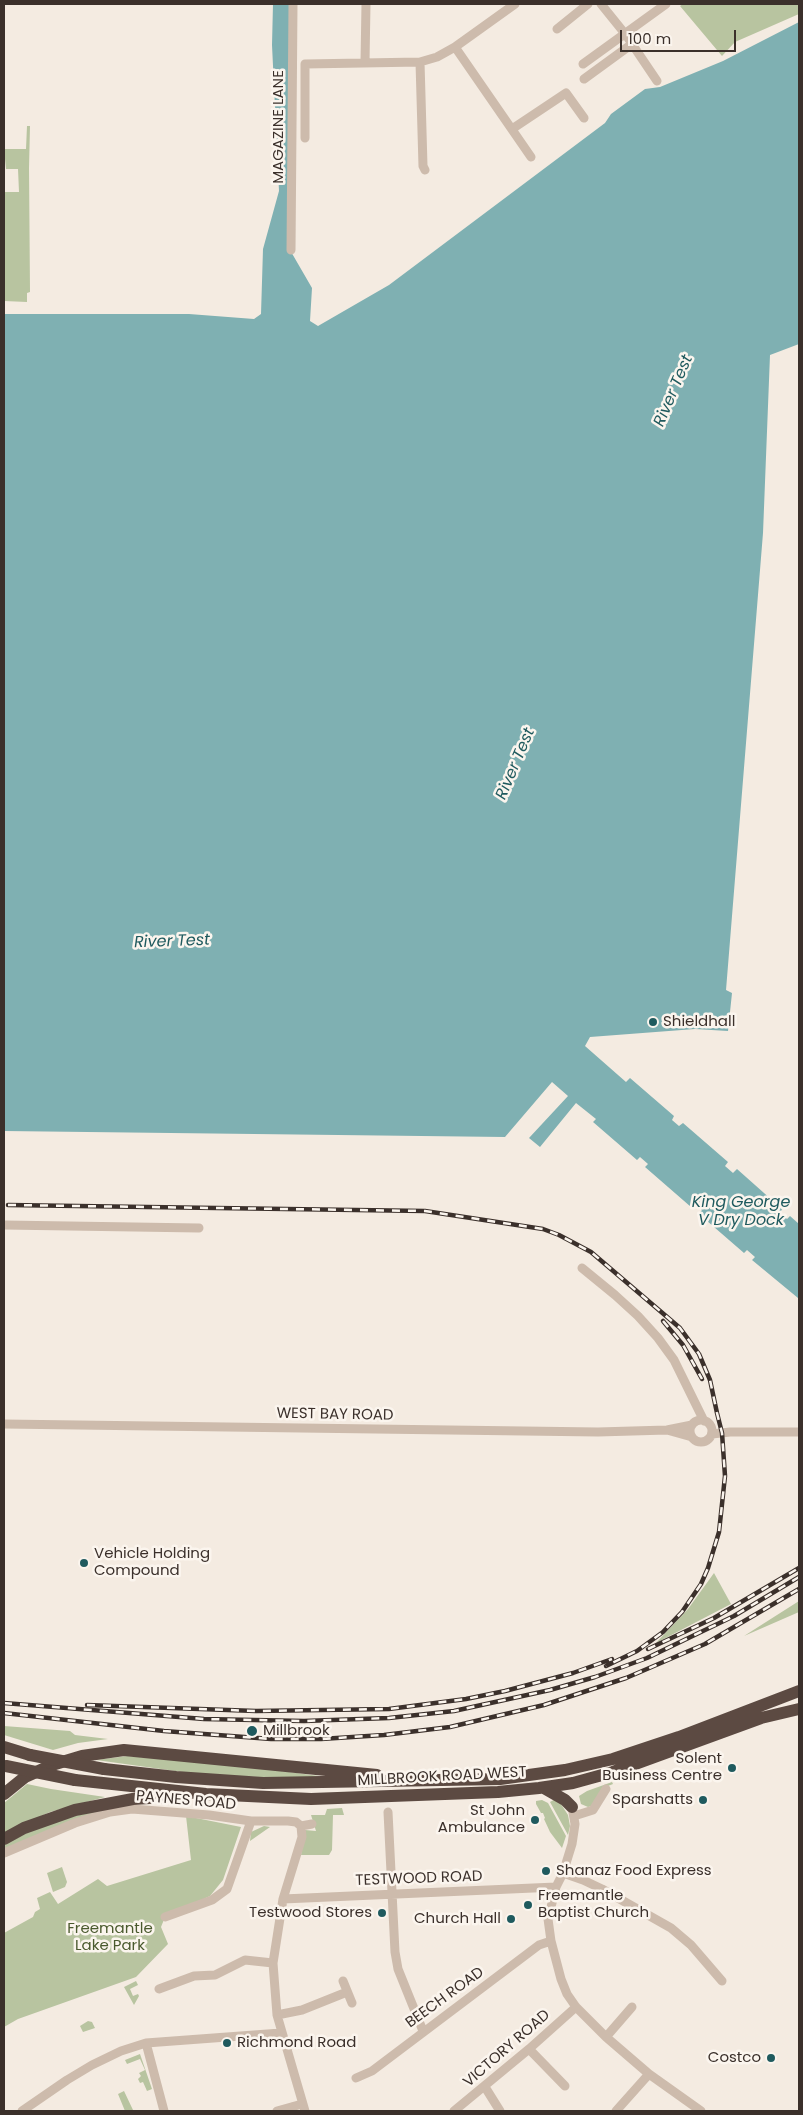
<!DOCTYPE html>
<html>
<head>
<meta charset="utf-8">
<style>
  body { margin:0 }
  #map { position:relative; width:803px; height:2115px; overflow:hidden; background:#f4ebe1; font-family:Poppins,sans-serif }
  canvas { display:block }
  .frame { position:absolute; inset:0; border:5px solid #3b302b; pointer-events:none }
  .scale { position:absolute; left:620px; top:30px; width:116px; height:22px; box-sizing:border-box; border:2px solid #3b302b; border-top:0; padding-left:6px; font-size:15px; line-height:18px; white-space:nowrap; color:#3b302b; -webkit-text-stroke:4px #fbf5ee; paint-order:stroke }
</style>
</head>
<body>
<div id="map">
<canvas width="803" height="2115"></canvas>
<div class="frame"></div>
<div class="scale">100 m</div>
</div>
<script>
const ctx = document.querySelector('canvas').getContext('2d');
ctx.lineJoin = 'round';
function paint(path, color) { ctx.fillStyle = color; ctx.fill(path, 'evenodd'); }
const shape = rows => new Path2D(rows.map(r => 'M' + r).join(''));
function stroke(path, color, width, dash) { ctx.strokeStyle = color; ctx.lineWidth = width; ctx.lineCap = dash ? 'butt' : 'round'; ctx.setLineDash(dash || []); ctx.stroke(path); }
function label(font, color, halo, rows, align = 'center') {
  ctx.font = font + ' Poppins,sans-serif'; ctx.lineWidth = 5; ctx.setLineDash([]); ctx.textBaseline = 'middle'; ctx.strokeStyle = halo; ctx.fillStyle = color; for (const [text, x, y, turn = 0] of rows) {
    ctx.save(); ctx.translate(x, y); ctx.rotate((+turn || 0) * Math.PI / 180); ctx.textAlign = isNaN(turn) ? turn : align; if (halo) ctx.strokeText(text, 0, 0); ctx.fillText(text, 0, 0); ctx.restore();
  }
}
const green = shape([
  [683,4,799,4,799,14,735,42,722,56,680,6],
  [27,126,30,126,29,168,30,292,27,293,27,302,4,301,4,192,19,192,18,169,6,169,4,149,26,149],
  [714,1573,731,1604,656,1643,688,1609],
  [799,1601,799,1612,744,1636],
  [4,1726,70,1731,75,1735,108,1739,78,1743,53,1750,4,1735],
  [127,1756,237,1765,319,1776,319,1780,197,1774,96,1760],
  [612,1782,613,1784,603,1788,592,1806,588,1807,581,1804,579,1796,587,1791],
  [27,1784,51,1789,105,1797,50,1812,4,1833,4,1803],
  [557,1798,568,1815,570,1826,568,1835,550,1802],
  [542,1800,548,1803,566,1836,562,1848,550,1832,544,1819,545,1818,543,1813,541,1813,536,1804,536,1801],
  [110,1807,4,1851,4,1845,41,1825],
  [342,1808,344,1815,333,1815,332,1850,329,1855,301,1855,305,1830,316,1831,311,1815,325,1815,327,1809],
  [186,1816,241,1827,223,1880,210,1896,165,1917,161,1927,168,1944,136,1977,18,2019,4,2027,4,1933,33,1917,35,1912,40,1909,37,1898,50,1892,58,1904,98,1879,107,1886,191,1860],
  [264,1826,270,1827,250,1841,251,1832],
  [62,1867,67,1882,65,1887,53,1892,47,1873],
  [136,1981,138,1985,130,1989,133,1996,138,1994,139,1996,134,2005,124,1987],
  [88,2021,92,2022,95,2028,83,2032,80,2026],
  [140,2054,152,2089,147,2091,143,2082,140,2083,138,2079,141,2076,139,2073,145,2070,140,2059,127,2064,125,2060],
  [124,2091,133,2110,130,2111,125,2111,118,2094]
]);
const water = shape([
  [273,4,289,4,290,250,312,288,310,321,318,326,389,285,605,123,611,114,645,89,660,87,723,61,799,22,799,344,770,355,763,533,726,990,732,993,728,1031,695,1029,590,1037,585,1046,626,1082,630,1078,674,1116,672,1120,679,1126,683,1123,728,1162,725,1166,733,1173,737,1169,782,1209,780,1213,787,1219,790,1216,799,1224,798,1298,752,1260,755,1257,747,1250,744,1253,699,1214,702,1210,694,1203,691,1207,645,1167,648,1164,640,1157,637,1160,593,1122,596,1119,576,1103,540,1147,529,1138,568,1096,552,1082,505,1137,4,1131,4,314,189,314,254,319,261,314,263,249,279,191,272,45]
]);
const minor = shape([
  [601,4,626,35,657,81],
  [557,29,588,4],
  [455,47,531,157],
  [365,62,366,4],
  [420,62,423,166,425,170],
  [583,64,666,4],
  [584,79,632,44],
  [512,129,566,93,584,118],
  [305,138,305,64,420,62,437,57,455,47,515,4],
  [291,250,293,4],
  [4,1225,199,1228],
  [582,1268,615,1295,638,1316,658,1338,674,1360,704,1421],
  '690 1431a11 11 0 1 1 22 0a11 11 0 1 1-22 0Z',
  [4,1424,598,1432,667,1430,692,1425],
  [667,1430,692,1437],
  [712,1434,730,1432,799,1432],
  [572,1807,575,1824,572,1844,563,1873,556,1887,548,1919,551,1941,561,1979,567,1994,576,2007,606,2037,649,2074,701,2111],
  [388,1812,395,1952,398,1969,423,2031],
  [574,1816,593,1810,606,1789],
  [301,1826,302,1837,283,1899,273,1963,277,2015,305,2111],
  [4,1853,75,1823,110,1812,132,1809,209,1815,251,1821,288,1821,296,1822,301,1826,312,1824],
  [563,1873,583,1880,602,1889,671,1928,691,1945,722,1981],
  [283,1899,556,1887],
  [165,1917,212,1900,227,1889,251,1821],
  [343,1981,352,2003],
  [159,1989,194,1976,215,1975,245,1960,273,1963],
  [277,2015,302,2010,347,1992],
  [606,2037,632,2007],
  [146,2043,164,2111],
  [529,2049,565,2086],
  [356,2078,372,2071,539,1945,551,1941],
  [485,2087,500,2111],
  [22,2111,67,2080,92,2065,121,2051,146,2043,281,2033],
  [277,2111,302,2104],
  [454,2111,529,2049,576,2007],
  [616,2111,649,2074]
]);
const highway = shape([
  [4,1747,30,1755],
  [104,1769,176,1777,263,1783,500,1779,565,1770,613,1759,679,1737,799,1691],
  [75,1780,206,1794,311,1799,498,1792,539,1788,573,1783,613,1772,761,1718,799,1709],
  [544,1788,565,1800,572,1807],
  [4,1794,25,1777,52,1765,82,1756,124,1750,377,1775],
  [4,1839,24,1828,75,1810,133,1799,166,1797]
]);
const rail = shape([
  [8,1205,425,1211,543,1229,559,1235,591,1252,680,1328,699,1354,710,1380,717,1413,722,1433,725,1476,719,1532,708,1568,701,1584,682,1612,663,1632,637,1651,606,1666],
  [663,1321,683,1345,702,1379],
  [648,1649,714,1618,799,1568],
  [4,1703,204,1719,304,1721,389,1718,454,1711,550,1690,595,1677,647,1658,734,1616,799,1577],
  [87,1705,256,1711,389,1709,466,1699,505,1691,573,1673,612,1659],
  [4,1713,164,1731,271,1739,321,1739,384,1735,450,1727,544,1705,626,1678,705,1644,799,1589]
]);
const highwayBridge = shape([
  [30,1755,104,1769],
  [6,1766,75,1780]
]);
const markers = [
  [653,1022,5,"#1f5a5e"],
  [84,1563,5,"#1f5a5e"],
  [252,1731,6,"#1f5a5e"],
  [732,1768,5,"#1f5a5e"],
  [703,1800,5,"#1f5a5e"],
  [535,1820,5,"#1f5a5e"],
  [546,1871,5,"#1f5a5e"],
  [528,1905,5,"#1f5a5e"],
  [382,1913,5,"#1f5a5e"],
  [511,1919,5,"#1f5a5e"],
  [227,2043,5,"#1f5a5e"],
  [771,2058,5,"#1f5a5e"]
];
const streetNames = [
  ["MAGAZINE LANE",279,127,-90],
  ["WEST BAY ROAD",335,1415,1],
  ["MILLBROOK ROAD WEST",442,1777,-3],
  ["PAYNES ROAD",186,1801,5],
  ["TESTWOOD ROAD",419,1879,-2],
  ["BEECH ROAD",445,1998,-36],
  ["VICTORY ROAD",507,2049,-41]
];
const poiNames = [
  ["Shieldhall",663,1022],
  ["Vehicle Holding",94,1554],
  ["Compound",94,1571],
  ["Millbrook",263,1731],
  ["Solent",722,1759,"right"],
  ["Business Centre",722,1776,"right"],
  ["Sparshatts",693,1800,"right"],
  ["St John",525,1811,"right"],
  ["Ambulance",525,1828,"right"],
  ["Shanaz Food Express",556,1871],
  ["Freemantle",538,1896],
  ["Baptist Church",538,1913],
  ["Testwood Stores",372,1913,"right"],
  ["Church Hall",501,1919,"right"],
  ["Richmond Road",237,2043],
  ["Costco",761,2058,"right"]
];
const parkNames = [
  ["Freemantle",110,1929],
  ["Lake Park",110,1946]
];
const waterNames = [
  ["River Test",674,391,-67],
  ["River Test",516,764,-67],
  ["River Test",172,942,-2],
  ["King George",741,1203],
  ["V Dry Dock",741,1221]
];
paint(green, '#b8c4a0');
paint(water, '#7fb0b2');
stroke(minor, '#cdbbac', 9);
stroke(highway, '#5c4a42', 12);
stroke(rail, '#3b302b', 4.5);
stroke(rail, '#fbf5ee', 2.5, [8]);
stroke(highwayBridge, '#5c4a42', 12);
for (const [x, y, r, color] of markers) { const dot = new Path2D(); dot.arc(x, y, r, 0, 2 * Math.PI); ctx.fillStyle = color; ctx.fill(dot); stroke(dot, '#fbf5ee', 2); }
label('15px', '#3b302b', '#fbf5ee', streetNames);
label('15px', '#3b302b', '#fbf5ee', poiNames, 'left');
label('15px', '#4a5a2e', '#fbf5ee', parkNames);
label('italic 16px', '#1f5a5e', '#fbf5ee', waterNames);
</script>
</body>
</html>
